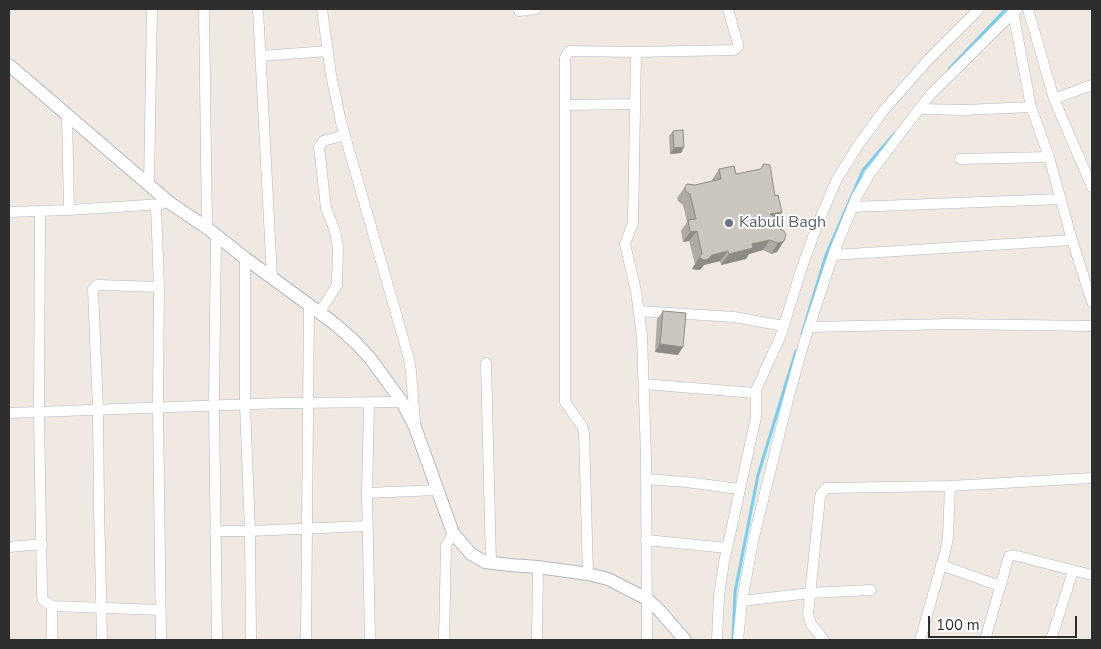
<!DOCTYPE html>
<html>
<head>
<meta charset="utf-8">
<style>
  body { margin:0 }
  #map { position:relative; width:1101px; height:649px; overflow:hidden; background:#efe9e1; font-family:"Nunito Sans",sans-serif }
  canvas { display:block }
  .frame { position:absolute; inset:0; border:10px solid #2e2e2e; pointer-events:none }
  .scale { position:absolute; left:928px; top:616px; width:149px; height:22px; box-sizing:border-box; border:2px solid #2e2e2e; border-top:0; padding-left:6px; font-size:15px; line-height:18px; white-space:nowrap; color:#2e2e2e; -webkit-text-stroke:4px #fff; paint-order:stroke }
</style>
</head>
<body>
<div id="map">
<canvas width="1101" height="649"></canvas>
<div class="frame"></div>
<div class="scale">100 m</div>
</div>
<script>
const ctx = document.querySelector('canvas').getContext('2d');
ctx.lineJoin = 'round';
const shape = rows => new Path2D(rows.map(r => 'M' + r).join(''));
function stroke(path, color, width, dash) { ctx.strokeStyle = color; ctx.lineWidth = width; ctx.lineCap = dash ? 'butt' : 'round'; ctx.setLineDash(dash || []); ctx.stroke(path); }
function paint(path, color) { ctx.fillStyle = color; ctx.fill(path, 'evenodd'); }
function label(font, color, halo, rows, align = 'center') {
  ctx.font = font + ' "Nunito Sans",sans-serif'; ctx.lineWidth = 4; ctx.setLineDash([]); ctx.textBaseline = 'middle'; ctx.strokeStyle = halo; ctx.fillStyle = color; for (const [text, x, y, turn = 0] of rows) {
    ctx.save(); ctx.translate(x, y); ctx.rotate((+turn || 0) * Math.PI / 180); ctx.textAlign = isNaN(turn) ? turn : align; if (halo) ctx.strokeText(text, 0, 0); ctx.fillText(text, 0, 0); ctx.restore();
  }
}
const stream = shape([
  [949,69,1006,9],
  [802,334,826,255,863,170,895,133],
  [733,640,735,592,758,475,796,351]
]);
const minor = shape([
  [204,9,207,228],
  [258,9,272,277],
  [322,9,331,75,341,122,408,355,411,371,415,423],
  [1028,9,1054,99,1092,187],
  [519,11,536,9],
  [1013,12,1031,107,1049,157,1072,240,1092,302],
  [636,52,633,223,625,244,636,291,642,336,646,456,647,640],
  [260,56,328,51],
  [1054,99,1092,85],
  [565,105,635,104],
  [920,109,965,110,1031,107],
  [67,114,69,210],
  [960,159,1049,157],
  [149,185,152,9],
  [156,205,159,287,158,408,161,640],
  [852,207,1061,199],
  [9,212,69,210,162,204],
  [40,212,39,412,42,595,43,600,52,606],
  [216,235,214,405,217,640],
  [833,255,1072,240],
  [245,258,245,405,250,531,251,640],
  [639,311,734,317,784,326],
  [320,312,337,285,338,247,335,231,326,208,319,147,323,141,345,135],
  [810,327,951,324,1092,326],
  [486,363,491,562],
  [644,384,755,393],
  [9,413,282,403,402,402],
  [646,479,686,482,739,489],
  [367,493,369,404],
  [215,531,250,531,367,526],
  [646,540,727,548],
  [9,547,42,544],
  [941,565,1000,586],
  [588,574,584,433,582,426,565,402,565,58,569,51,636,52,734,50,738,47,738,44,728,9],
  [742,601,810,593,871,590],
  [52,640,52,606,161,610],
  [102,640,99,507,98,410,93,289,97,285,100,285,159,287],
  [306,640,309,304],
  [370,640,367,493,437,490],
  [444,640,446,546,453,533],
  [537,640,538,567],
  [717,640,719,596,724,562,756,417,756,390,781,335,802,267,818,223,837,179,859,144,884,110,928,60,979,9],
  [738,640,742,601,753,541,788,400,803,346,834,252,857,196,871,172,930,95,1017,9],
  [824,640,811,624,808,614,820,498,821,494,826,488,950,486,1092,478],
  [920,640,945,552,948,538,950,486],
  [985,640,1009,556,1013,555,1092,575],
  [1051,640,1073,571]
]);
const tertiary = shape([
  [9,65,170,203,207,228,245,258,335,324,355,342,370,358,402,402,415,427,453,533,471,554,485,562,510,565,538,567,588,574,608,579,647,599,659,610,685,640]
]);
const wall = shape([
  [673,131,681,153,670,154,669,136],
  [719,169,736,174,775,196,782,212,777,219,780,229,784,231,777,252,771,254,763,250,749,254,746,259,721,265,720,261,704,265,700,270,698,270,692,269,695,264,689,241,683,242,681,231,687,222,683,205,678,201,677,198,687,184,695,185,712,181,712,180],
  [663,311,678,355,655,352,657,319]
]);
const shadedWall = shape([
  [684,147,681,153,670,154,674,148],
  [782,212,774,222,770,214],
  [697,231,689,241,683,242,690,232],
  [770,240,763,250,749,254,746,259,721,265,729,254,752,244],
  [784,241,777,252,771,254,778,243],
  [728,251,720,261,704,265,700,270,698,270,692,269,699,258],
  [660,344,683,347,678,355,655,352]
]);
const building = shape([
  [683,130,684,147,674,148,673,131,683,130],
  [764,164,770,165,775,196,778,195,782,212,770,214,781,222,780,229,784,231,786,235,784,241,778,243,770,240,752,244,753,248,729,254,728,251,712,255,708,259,705,260,699,258,702,254,697,231,690,232,688,220,696,219,690,194,685,191,685,187,687,184,695,185,721,179,719,169,734,166,736,174,761,169,764,164],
  [663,311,686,313,683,347,660,344,663,311]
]);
const markers = [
  [729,223,5,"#6b7280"]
];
const worshipNames = [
  ["Kabuli Bagh",739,223]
];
stroke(stream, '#75cff0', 3);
stroke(minor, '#b4b7c1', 11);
stroke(tertiary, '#b4b7c1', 14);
stroke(minor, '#fff', 10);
stroke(tertiary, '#fff', 12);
paint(wall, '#afaba4');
paint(shadedWall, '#8e8b86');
paint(building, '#cbc7bf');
stroke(building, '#8e8b86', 1);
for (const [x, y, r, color] of markers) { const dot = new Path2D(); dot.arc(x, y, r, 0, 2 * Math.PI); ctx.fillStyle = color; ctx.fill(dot); stroke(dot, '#fff', 2); }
label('16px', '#5b616d', '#fff', worshipNames, 'left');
</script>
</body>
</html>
